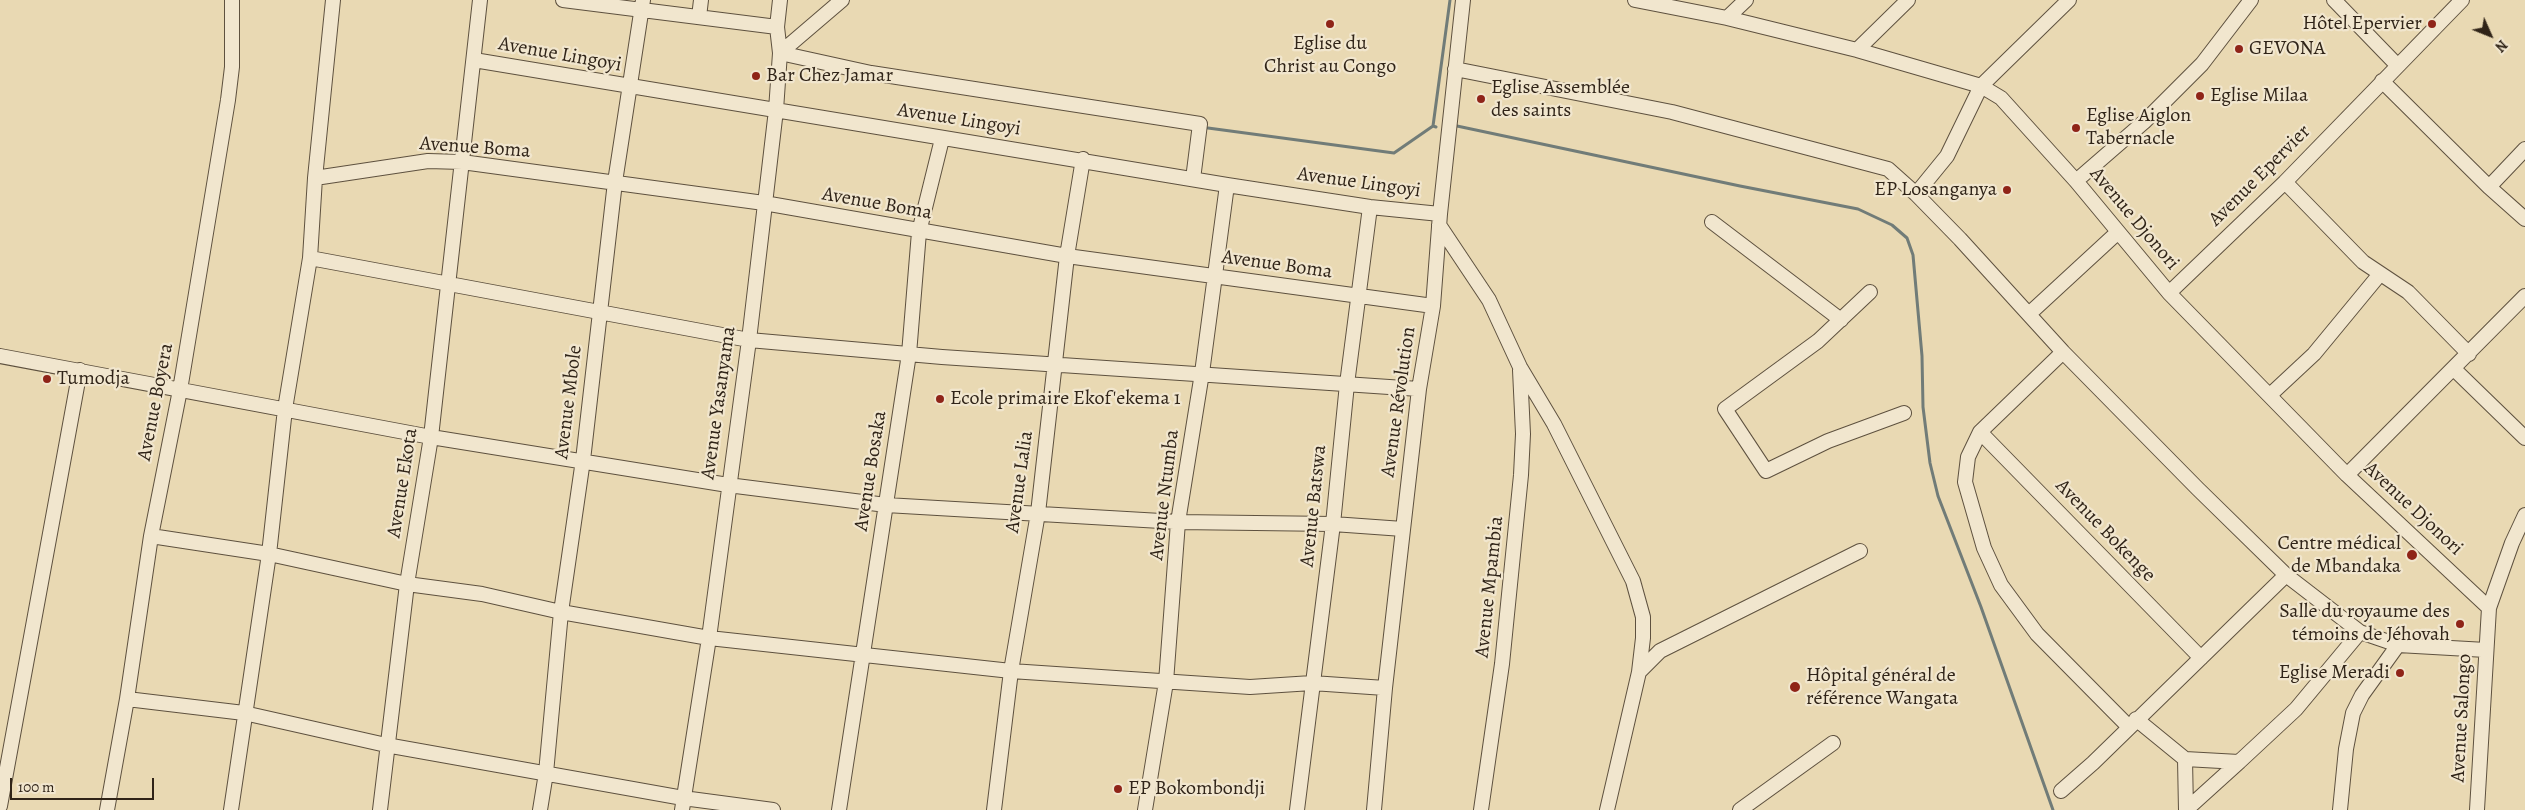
<!DOCTYPE html>
<html>
<head>
<meta charset="utf-8">
<style>
  body { margin:0 }
  #map { position:relative; width:2525px; height:810px; overflow:hidden; background:#e9d9b3; font-family:Alegreya,serif }
  canvas { display:block }
  .north { position:absolute; left:2465px; top:10px; width:50px; height:50px; -webkit-text-stroke:4px #f1e6ce; paint-order:stroke; rotate:134deg; font-size:14px; font-weight:700; line-height:20px; text-align:center; color:#302418 }
  .north::after { content:''; display:block; margin:auto; width:18px; height:22px; background:#302418; clip-path:polygon(50% 0,100% 100%,50% 72%,0 100%) }
  .scale { position:absolute; left:10px; top:778px; width:144px; height:22px; box-sizing:border-box; border:2px solid #302418; border-top:0; padding-left:6px; font-size:15px; line-height:18px; white-space:nowrap; color:#302418; -webkit-text-stroke:4px #f1e6ce; paint-order:stroke }
</style>
</head>
<body>
<div id="map">
<canvas width="2525" height="810"></canvas>
<div class="north">N</div>
<div class="scale">100 m</div>
</div>
<script>
const ctx = document.querySelector('canvas').getContext('2d');
ctx.lineJoin = 'round';
const shape = rows => new Path2D(rows.map(r => 'M' + r).join(''));
function stroke(path, color, width, dash) { ctx.strokeStyle = color; ctx.lineWidth = width; ctx.lineCap = dash ? 'butt' : 'round'; ctx.setLineDash(dash || []); ctx.stroke(path); }
function label(font, color, halo, rows, align = 'center') {
  ctx.font = font + ' Alegreya,serif'; ctx.lineWidth = 4.5; ctx.setLineDash([]); ctx.textBaseline = 'middle'; ctx.strokeStyle = halo; ctx.fillStyle = color; for (const [text, x, y, turn = 0] of rows) {
    ctx.save(); ctx.translate(x, y); ctx.rotate((+turn || 0) * Math.PI / 180); ctx.textAlign = isNaN(turn) ? turn : align; if (halo) ctx.strokeText(text, 0, 0); ctx.fillText(text, 0, 0); ctx.restore();
  }
}
const stream = shape([
  [1457,126,1740,186,1858,209,1892,225,1907,238,1913,255,1922,356,1923,407,1930,463,1938,496,1981,607,2053,810],
  [1436,127,1433,126,1450,0],
  [1208,128,1394,153,1433,126]
]);
const minor = shape([
  [563,0,777,27],
  [1635,0,1727,18,1857,50,1981,86,2001,98,2076,181,2169,293,2347,475,2489,608],
  [2334,0,2397,65],
  [699,17,701,0],
  [1727,18,1746,0],
  [1857,50,1908,0],
  [780,53,871,73,1200,124,1193,179],
  [780,53,842,0],
  [474,60,1227,185,1370,207,1440,214],
  [1455,69,1672,112,1888,169,1916,194,1960,239,2063,352,2198,489,2286,575,2360,632,2398,645,2486,650],
  [2382,81,2489,187,2525,219],
  [315,178,428,161,462,162,764,203,1067,256,1433,306],
  [2076,181,2144,122,2202,64,2251,0],
  [2285,182,2363,262,2408,292,2469,354],
  [2489,187,2525,149],
  [1916,194,1947,156,1981,86,2069,0],
  [1712,222,1841,320],
  [1439,225,1489,300,1520,367,1554,424,1633,581,1643,617,1643,638,1639,672,1607,810],
  [310,258,749,340,942,357,1419,389],
  [1870,292,1818,341,1725,409,1766,471,1828,441,1904,413],
  [2169,293,2285,182,2462,0],
  [2029,314,2118,232],
  [2063,352,1980,432,1968,457,1965,482,1984,548,2001,585,2037,634,2129,727],
  [0,356,431,437,728,485,886,505,1178,522,1333,524,1403,529],
  [2454,369,2525,438],
  [2270,395,2314,354,2380,274],
  [1980,432,2201,658],
  [2347,475,2525,296],
  [151,536,269,554,407,584,482,594,561,612,709,638,1011,671,1250,687,1312,683,1385,688],
  [1639,672,1660,651,1860,551],
  [127,699,244,713,386,745,683,798,773,810],
  [2136,719,2185,759,2239,762,2296,709,2360,632],
  [2185,759,2186,810],
  [2061,791,2093,763,2286,575],
  [0,806,80,370],
  [107,810,127,699,151,536,180,390,228,100,232,67,232,0],
  [231,810,269,554,285,409,310,258,315,178,333,0],
  [380,810,407,584,431,437,480,0],
  [540,810,546,773,561,612,583,460,615,182,643,0],
  [682,810,709,638,749,340,776,110,780,53,777,27,780,0],
  [839,810,909,354,919,232,942,139],
  [994,810,1011,671,1038,513,1067,256,1083,159],
  [1145,810,1166,682,1178,522,1202,373,1227,185],
  [1297,810,1333,524,1347,384,1370,207],
  [1374,810,1385,688,1419,389,1433,306,1440,214,1463,0],
  [1481,810,1502,664,1521,475,1523,434,1520,370],
  [1740,810,1833,743],
  [2186,810,2239,762],
  [2340,810,2346,749,2353,713,2362,695,2398,645],
  [2477,810,2489,608,2512,543,2525,515]
]);
const markers = [
  [1330,24,5,"#8f2418"],
  [2432,24,5,"#8f2418"],
  [2239,49,5,"#8f2418"],
  [756,76,5,"#8f2418"],
  [2200,96,5,"#8f2418"],
  [1481,99,5,"#8f2418"],
  [2076,128,5,"#8f2418"],
  [2007,190,5,"#8f2418"],
  [47,379,5,"#8f2418"],
  [940,399,5,"#8f2418"],
  [2412,555,6,"#8f2418"],
  [2460,624,5,"#8f2418"],
  [2400,673,5,"#8f2418"],
  [1795,687,6,"#8f2418"],
  [1118,789,5,"#8f2418"]
];
const poiNames = [
  ["Hôtel Epervier",2422,24,"right"],
  ["Eglise du",1330,44,"center"],
  ["Christ au Congo",1330,67,"center"],
  ["GEVONA",2249,49],
  ["Bar Chez Jamar",766,76],
  ["Eglise Assemblée",1491,88],
  ["des saints",1491,111],
  ["Eglise Milaa",2210,96],
  ["Eglise Aiglon",2086,116],
  ["Tabernacle",2086,139],
  ["EP Losanganya",1997,190,"right"],
  ["Tumodja",57,379],
  ["Ecole primaire Ekof'ekema 1",950,399],
  ["Centre médical",2401,544,"right"],
  ["de Mbandaka",2401,567,"right"],
  ["Salle du royaume des",2450,612,"right"],
  ["témoins de Jéhovah",2450,635,"right"],
  ["Eglise Meradi",2390,673,"right"],
  ["Hôpital général de",1806,676],
  ["référence Wangata",1806,699],
  ["EP Bokombondji",1128,789]
];
const streetNames = [
  ["Avenue Lingoyi",560,55,10],
  ["Avenue Lingoyi",959,120,9],
  ["Avenue Boma",475,148,4],
  ["Avenue Epervier",2260,176,-45],
  ["Avenue Lingoyi",1359,183,8],
  ["Avenue Boma",877,204,10],
  ["Avenue Djonori",2134,219,50],
  ["Avenue Boma",1277,265,8],
  ["Avenue Boyera",156,402,-79],
  ["Avenue Mbole",569,402,-83],
  ["Avenue Révolution",1399,402,-82],
  ["Avenue Yasanyama",719,403,-82],
  ["Avenue Bosaka",871,471,-81],
  ["Avenue Lalia",1020,482,-82],
  ["Avenue Ekota",403,483,-81],
  ["Avenue Ntumba",1165,495,-83],
  ["Avenue Batswa",1314,506,-84],
  ["Avenue Djonori",2413,509,43],
  ["Avenue Bokenge",2105,531,46],
  ["Avenue Mpambia",1490,587,-84],
  ["Avenue Salongo",2462,718,-87]
];
stroke(stream, '#717c78', 3);
stroke(minor, '#5e513f', 16);
stroke(minor, '#f1e6ce', 14);
for (const [x, y, r, color] of markers) { const dot = new Path2D(); dot.arc(x, y, r, 0, 2 * Math.PI); ctx.fillStyle = color; ctx.fill(dot); stroke(dot, '#f1e6ce', 2); }
label('20px', '#302418', '#f1e6ce', poiNames, 'left');
label('20px', '#302418', '#f1e6ce', streetNames);
</script>
</body>
</html>
